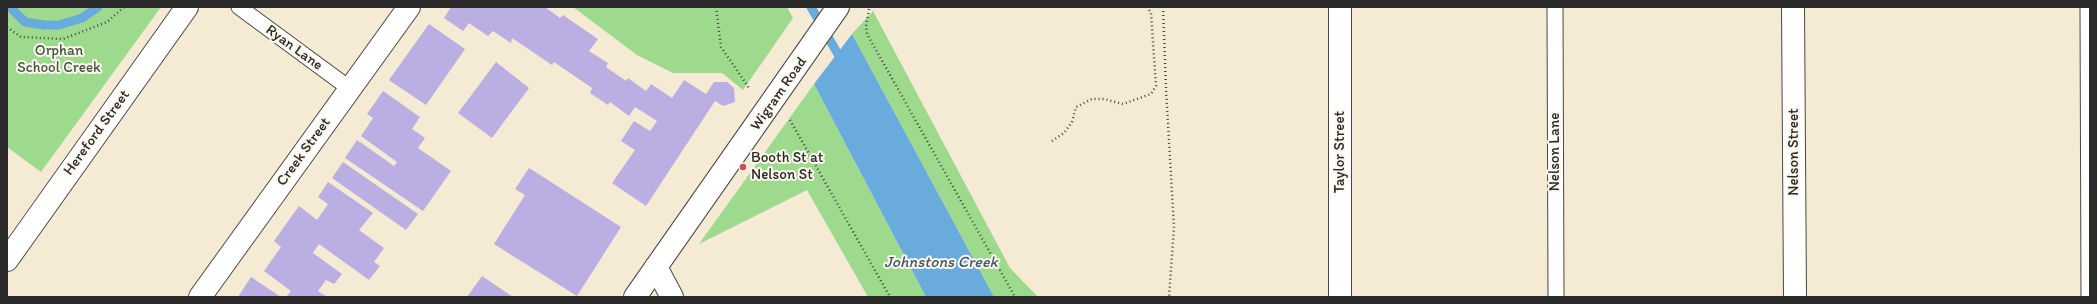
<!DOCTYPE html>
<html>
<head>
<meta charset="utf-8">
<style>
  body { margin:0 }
  #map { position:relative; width:2097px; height:304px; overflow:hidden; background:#f5ead4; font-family:Itim,sans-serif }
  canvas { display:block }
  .frame { position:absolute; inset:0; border:8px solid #2b2b2b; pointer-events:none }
</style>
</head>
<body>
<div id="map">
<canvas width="2097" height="304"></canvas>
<div class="frame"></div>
</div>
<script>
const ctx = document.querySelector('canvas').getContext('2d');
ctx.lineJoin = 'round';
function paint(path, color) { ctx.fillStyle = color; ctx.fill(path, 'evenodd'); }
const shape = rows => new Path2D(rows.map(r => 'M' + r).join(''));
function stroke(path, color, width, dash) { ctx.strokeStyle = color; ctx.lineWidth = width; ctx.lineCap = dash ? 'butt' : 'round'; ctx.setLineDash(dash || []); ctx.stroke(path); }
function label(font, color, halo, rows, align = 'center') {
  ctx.font = font + ' Itim,sans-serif'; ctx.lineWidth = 4; ctx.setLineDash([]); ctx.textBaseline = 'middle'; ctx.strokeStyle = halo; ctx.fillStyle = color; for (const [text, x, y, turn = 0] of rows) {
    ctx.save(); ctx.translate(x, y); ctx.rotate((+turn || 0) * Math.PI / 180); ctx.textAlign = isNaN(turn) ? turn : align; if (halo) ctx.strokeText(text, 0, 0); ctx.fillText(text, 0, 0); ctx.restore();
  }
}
const green = shape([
  [7,7,161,7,41,172,7,147],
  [573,7,787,7,793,18,743,90,722,73,673,73,637,55],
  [873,11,1010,268,1038,297,994,297,852,34],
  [814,84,926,297,868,297,807,190,699,244]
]);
const water = shape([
  [852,34,994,297,926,297,814,84]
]);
const stream = shape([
  [10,7,25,22,44,25,59,25,82,18,98,7],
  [811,7,843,63]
]);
const building = shape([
  [451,7,545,7,560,18,563,15,598,39,589,51,608,63,606,67,626,81,628,78,646,91,651,84,672,98,684,80,706,94,714,82,727,82,734,88,735,102,723,106,715,101,646,206,612,183,635,150,621,141,634,121,650,131,657,121,635,107,629,116,610,102,608,105,590,93,592,88,554,62,552,65,512,38,511,43,493,31,488,36,469,23,463,31,444,18],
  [429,24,465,49,426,105,389,80],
  [496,62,529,88,492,138,458,113],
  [383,91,420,117,412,129,425,138,418,148,451,171,423,211,345,158,357,140,394,166,397,162,361,136,373,118,367,114],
  [343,162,418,214,406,230,332,178],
  [529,168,621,227,577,296,494,244,525,195,515,189],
  [328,182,373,213,359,230,384,248,374,262,380,266,369,280,319,244,313,253,342,274,334,284,326,280,318,291,327,297,286,297,291,291,264,271,281,247,274,241,299,206,317,220,328,204,318,197],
  [482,276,513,297,467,297],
  [251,277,281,297,238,297]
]);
const path = shape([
  [716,7,721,47,749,88],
  [1163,7,1166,89,1174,227,1169,297],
  [869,9,866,26,867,34,1015,297],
  [7,27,21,37,63,39,107,22,124,7],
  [790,120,890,297],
  [1052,141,1064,133,1072,122,1076,107,1092,99,1104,99,1123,104,1151,94,1156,86,1151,13,1147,7]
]);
const lane = shape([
  [239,7,349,88],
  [1555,7,1556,297],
  [2088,7,2089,297]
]);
const street = shape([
  [1340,7,1340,297],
  [1793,7,1795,297],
  [7,260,187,7],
  [656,267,672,297],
  [200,297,409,7]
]);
const secondary = shape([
  [635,297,838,7]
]);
const markers = [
  [743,167,4,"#d1495b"]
];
const streetNames = [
  ["Ryan Lane",294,48,36],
  ["Wigram Road",779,94,-55],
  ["Hereford Street",97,133,-54],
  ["Creek Street",304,152,-54],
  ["Taylor Street",1340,152,-90],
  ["Nelson Lane",1555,152,-90],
  ["Nelson Street",1794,152,-90]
];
const parkNames = [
  ["Orphan",59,51],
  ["School Creek",59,68]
];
const poiNames = [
  ["Booth St at",751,158],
  ["Nelson St",751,175]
];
const waterNames = [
  ["Johnstons Creek",941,263]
];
paint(green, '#9dda8e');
paint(water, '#6aabde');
stroke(stream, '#6aabde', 9);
paint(building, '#bbaee2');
stroke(lane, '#494844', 17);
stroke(street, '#494844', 24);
stroke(secondary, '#494844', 24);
stroke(path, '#494844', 2.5, [1, 3]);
stroke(lane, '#fff', 15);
stroke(street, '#fff', 22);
stroke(secondary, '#fff', 22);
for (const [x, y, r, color] of markers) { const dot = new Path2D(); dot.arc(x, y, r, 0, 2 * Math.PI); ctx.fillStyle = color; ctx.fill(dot); stroke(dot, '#fbf7ec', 1.5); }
label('15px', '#2b2b2b', '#fbf7ec', streetNames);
label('15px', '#485744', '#fbf7ec', parkNames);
label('15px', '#2b2b2b', '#fbf7ec', poiNames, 'left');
label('italic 16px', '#41586a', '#fbf7ec', waterNames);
</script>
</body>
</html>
